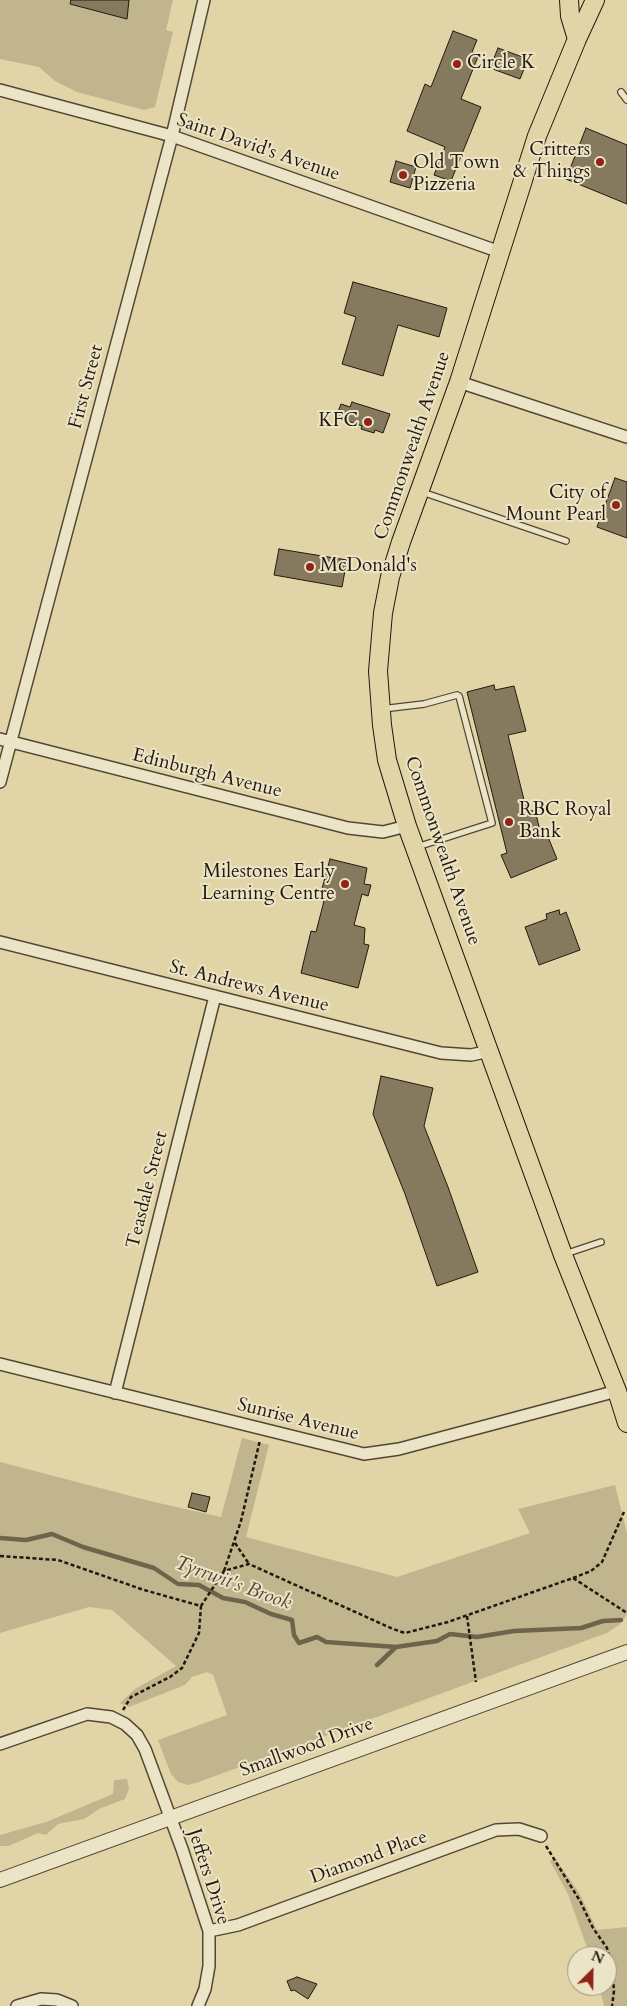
<!DOCTYPE html>
<html>
<head>
<meta charset="utf-8">
<style>
  body { margin:0 }
  #map { position:relative; width:627px; height:2006px; overflow:hidden; background:#e1d5a8; font-family:Cardo,serif }
  canvas { display:block }
  .north { position:absolute; left:567px; top:1946px; width:50px; height:50px; box-sizing:border-box; background:#ece4c6; border:1px solid #9c927c; border-radius:50%; rotate:23deg; font-size:14px; font-weight:700; line-height:20px; text-align:center; color:#24180e }
  .north::after { content:''; display:block; margin:auto; width:18px; height:22px; background:#8f2418; clip-path:polygon(50% 0,100% 100%,50% 72%,0 100%) }
</style>
</head>
<body>
<div id="map">
<canvas width="627" height="2006"></canvas>
<div class="north">N</div>
</div>
<script>
const ctx = document.querySelector('canvas').getContext('2d');
ctx.lineJoin = 'round';
function paint(path, color) { ctx.fillStyle = color; ctx.fill(path, 'evenodd'); }
const shape = rows => new Path2D(rows.map(r => 'M' + r).join(''));
function stroke(path, color, width, dash) { ctx.strokeStyle = color; ctx.lineWidth = width; ctx.lineCap = dash ? 'butt' : 'round'; ctx.setLineDash(dash || []); ctx.stroke(path); }
function label(font, color, halo, rows, align = 'center') {
  ctx.font = font + ' Cardo,serif'; ctx.lineWidth = 4; ctx.setLineDash([]); ctx.textBaseline = 'middle'; ctx.strokeStyle = halo; ctx.fillStyle = color; for (const [text, x, y, turn = 0] of rows) {
    ctx.save(); ctx.translate(x, y); ctx.rotate((+turn || 0) * Math.PI / 180); ctx.textAlign = isNaN(turn) ? turn : align; if (halo) ctx.strokeText(text, 0, 0); ctx.fillText(text, 0, 0); ctx.restore();
  }
}
const green = shape([
  [0,0,173,0,166,30,173,32,155,107,144,110,77,92,55,81,39,67,0,59],
  [242,1438,269,1445,246,1537,397,1577,530,1533,518,1509,615,1485,627,1533,627,1615,619,1625,607,1633,196,1783,188,1785,178,1782,171,1774,158,1740,227,1715,213,1675,207,1672,192,1677,185,1685,129,1707,120,1703,135,1689,176,1666,112,1610,89,1607,0,1633,0,1462,150,1501,221,1517],
  [127,1779,129,1789,125,1799,101,1808,84,1819,58,1824,46,1835,38,1833,9,1846,0,1846,0,1835,46,1822,113,1794,114,1780],
  [555,1858,580,1894,597,1930,627,1927,627,2006,604,2006,599,1986,607,1986,607,1956,590,1956,568,1894,550,1861]
]);
const stream = shape([
  [0,1538,26,1540,52,1534,83,1547,154,1568,178,1584,199,1585,223,1598,245,1602,271,1614,292,1620,294,1635,299,1643,317,1637,326,1642,396,1647,437,1641,450,1634,477,1637,514,1631,581,1628,603,1621,621,1620],
  [377,1665,396,1647]
]);
const building = shape([
  [71,0,129,0,127,19,70,4,71,0],
  [453,31,477,40,472,52,479,54,461,99,481,107,451,181,434,175,445,147,407,131,425,84,431,87,453,31],
  [498,48,528,59,520,79,490,68,498,48],
  [586,128,627,145,627,204,566,179,586,128],
  [396,161,416,167,410,188,390,182,396,161],
  [353,282,447,308,439,337,398,325,383,376,342,364,356,317,344,313,353,282],
  [352,402,390,414,383,433,375,430,374,433,361,429,362,426,336,417,341,404,350,407,352,402],
  [615,478,627,482,627,538,597,527,615,478],
  [279,549,347,560,342,587,274,575,279,549],
  [494,685,495,690,514,686,526,731,508,735,527,812,535,810,542,839,548,837,557,859,511,878,501,855,507,853,467,692,494,685],
  [330,859,367,868,364,884,371,885,368,896,362,894,354,925,365,928,364,944,369,945,358,988,301,973,311,931,316,932,324,901,319,900,330,859],
  [559,910,560,915,566,912,580,950,539,965,525,927,547,919,546,914,559,910],
  [381,1076,433,1088,424,1126,448,1187,478,1272,437,1286,405,1194,373,1114,381,1076],
  [192,1493,210,1497,206,1512,188,1507,192,1493],
  [297,1977,317,1984,308,1999,294,1990,291,1991,287,1981,297,1977]
]);
const path = shape([
  [235,1543,249,1564],
  [0,1556,58,1560,144,1590,201,1606,224,1571,249,1564,393,1629,405,1633,448,1622,573,1578,627,1613],
  [224,1571,241,1521,260,1440],
  [573,1578,591,1571,602,1562,624,1512],
  [467,1616,476,1682],
  [123,1710,131,1697,170,1677,182,1668,199,1633,201,1606],
  [546,1846,580,1901,593,1928,607,1948,612,1966,614,1991,612,2006]
]);
const service = shape([
  [621,92,627,100],
  [422,492,566,541],
  [382,709,424,704,457,695,459,696,492,823,417,847],
  [565,1254,601,1242]
]);
const minor = shape([
  [0,90,172,136,500,252],
  [459,382,627,437],
  [0,739,348,828,383,832,407,826],
  [0,782,172,136,204,0],
  [0,942,441,1053,471,1055,490,1051],
  [0,1364,364,1454,399,1449,617,1391],
  [115,1393,215,996],
  [0,1744,87,1714,111,1717,125,1724,137,1735,145,1749,182,1849,209,1931,209,1966,205,1989,198,2006],
  [209,1931,238,1925,496,1830,519,1829,541,1836],
  [17,2006,41,1999,57,2000,72,2006]
]);
const tertiary = shape([
  [0,1880,627,1652]
]);
const primary = shape([
  [569,0,570,16,577,39],
  [595,0,577,39,537,136,459,382,401,542,390,577,383,613,378,671,382,725,387,760,407,826,563,1255,617,1391,627,1423]
]);
const markers = [
  [457,64,5,"#8f2418"],
  [600,162,5,"#8f2418"],
  [403,175,5,"#8f2418"],
  [368,422,5,"#8f2418"],
  [616,505,5,"#8f2418"],
  [310,567,5,"#8f2418"],
  [509,822,5,"#8f2418"],
  [345,884,5,"#8f2418"]
];
const poiNames = [
  ["Circle K",467,64],
  ["Critters",590,151,"right"],
  ["& Things",590,173,"right"],
  ["Old Town",413,164],
  ["Pizzeria",413,186],
  ["KFC",358,422,"right"],
  ["City of",606,494,"right"],
  ["Mount Pearl",606,516,"right"],
  ["McDonald's",320,567],
  ["RBC Royal",519,811],
  ["Bank",519,833],
  ["Milestones Early",335,873,"right"],
  ["Learning Centre",335,895,"right"]
];
const streetNames = [
  ["Saint David's Avenue",258,148,19],
  ["First Street",87,387,-75],
  ["Commonwealth Avenue",413,446,-71],
  ["Edinburgh Avenue",207,774,14],
  ["Commonwealth Avenue",442,851,71],
  ["St. Andrews Avenue",249,987,14],
  ["Teasdale Street",148,1190,-76],
  ["Sunrise Avenue",298,1420,14],
  ["Smallwood Drive",307,1748,-20],
  ["Diamond Place",369,1858,-20],
  ["Jeffers Drive",208,1877,72]
];
const waterNames = [
  ["Tyrrwit's Brook",233,1584,20]
];
paint(green, '#c1b58e');
stroke(stream, '#6f634b', 4.5);
paint(building, '#867a5e');
stroke(building, '#24180e', 1);
stroke(service, '#534734', 8);
stroke(minor, '#534734', 14);
stroke(tertiary, '#534734', 16);
stroke(primary, '#24180e', 20);
stroke(path, '#24180e', 2.5, [4, 2.5]);
stroke(service, '#ece4c6', 5.5);
stroke(minor, '#ece4c6', 11);
stroke(tertiary, '#ece4c6', 14);
stroke(primary, '#e1d5a8', 18);
for (const [x, y, r, color] of markers) { const dot = new Path2D(); dot.arc(x, y, r, 0, 2 * Math.PI); ctx.fillStyle = color; ctx.fill(dot); stroke(dot, '#ece4c6', 2); }
label('19px', '#24180e', '#ece4c6', poiNames, 'left');
label('19px', '#24180e', '#ece4c6', streetNames);
label('italic 20px', '#564a37', '#ece4c6', waterNames);
</script>
</body>
</html>
